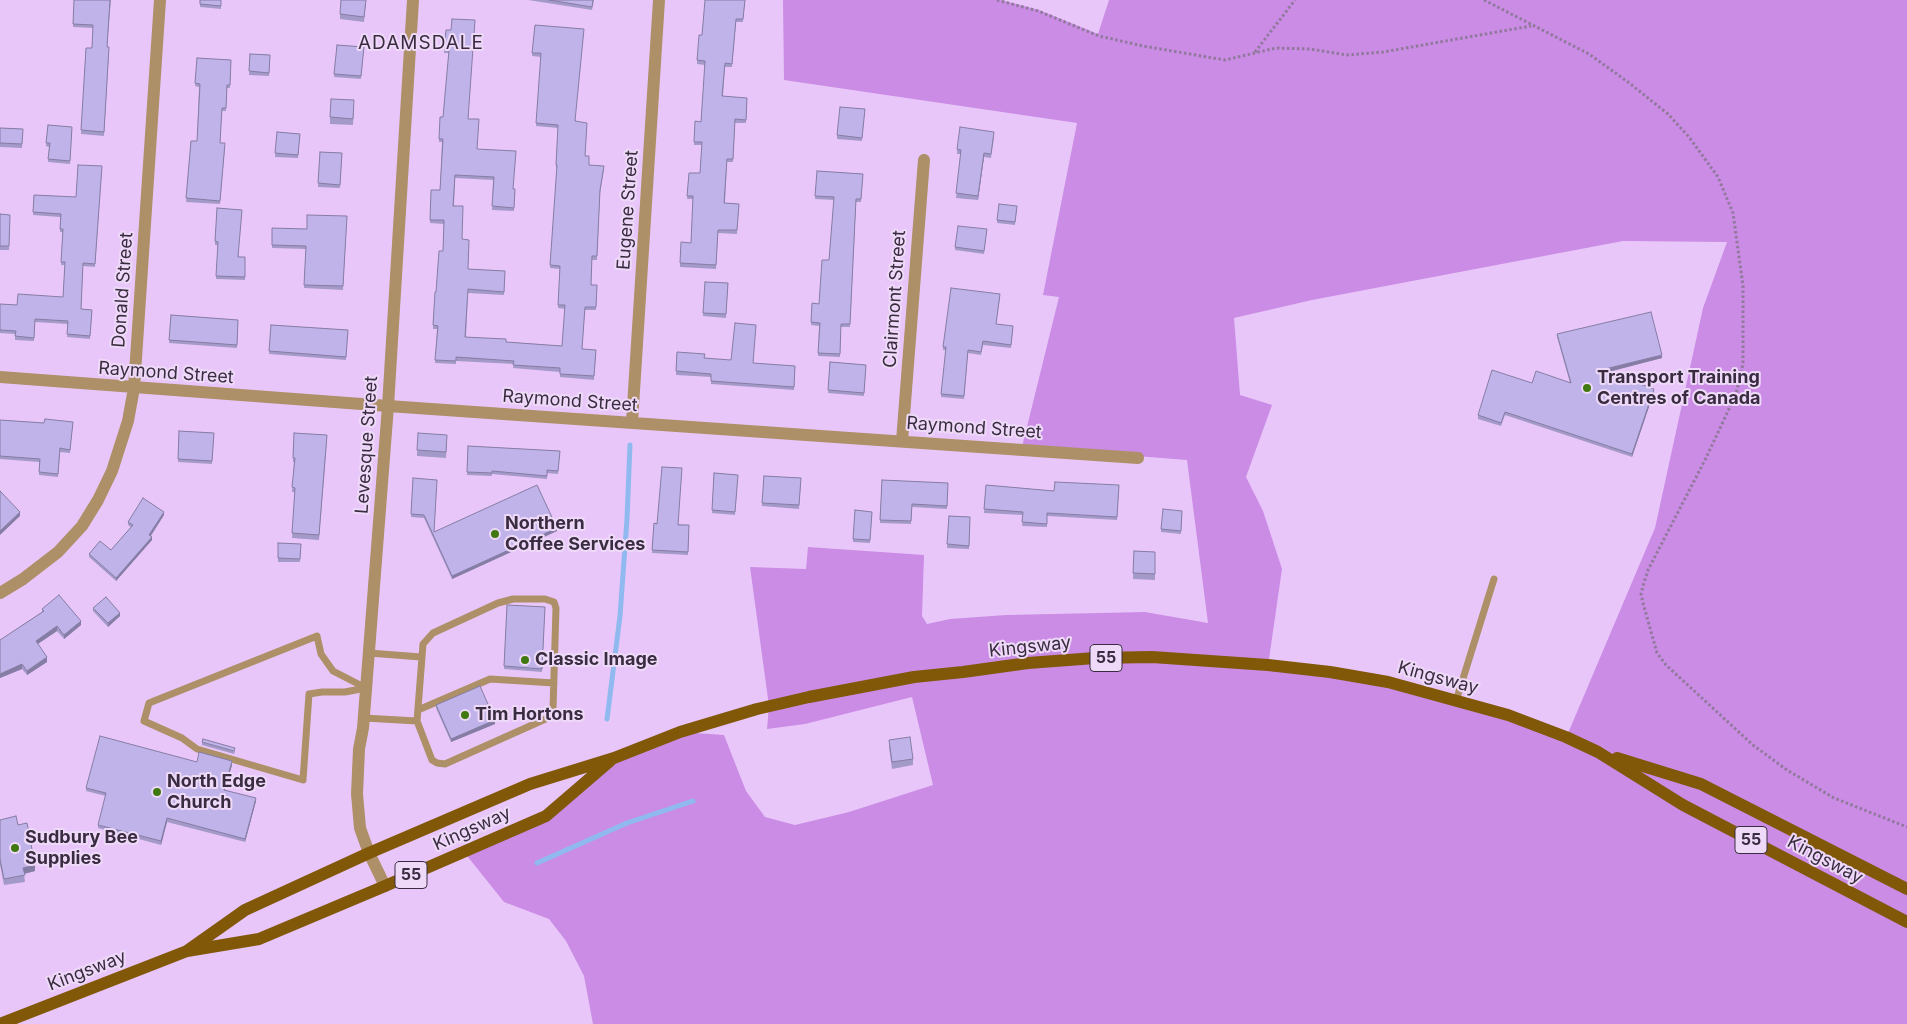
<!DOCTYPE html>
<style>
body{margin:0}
canvas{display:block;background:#e9c6f9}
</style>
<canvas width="1907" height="1024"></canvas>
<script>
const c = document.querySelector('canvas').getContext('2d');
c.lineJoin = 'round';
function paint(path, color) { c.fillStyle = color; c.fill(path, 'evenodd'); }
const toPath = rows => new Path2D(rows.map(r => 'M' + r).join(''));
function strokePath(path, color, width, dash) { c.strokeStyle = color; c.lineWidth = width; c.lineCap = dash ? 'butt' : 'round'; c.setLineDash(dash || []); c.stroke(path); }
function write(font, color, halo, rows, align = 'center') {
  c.font = font + ' Inter,sans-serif'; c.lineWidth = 4; c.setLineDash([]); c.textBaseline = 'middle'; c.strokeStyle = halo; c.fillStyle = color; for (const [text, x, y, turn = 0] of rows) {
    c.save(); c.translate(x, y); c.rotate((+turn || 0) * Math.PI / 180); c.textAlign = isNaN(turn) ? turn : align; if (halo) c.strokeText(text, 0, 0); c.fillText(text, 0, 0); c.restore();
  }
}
paint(toPath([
 [783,0,1001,0,1039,10,1098,34,1109,0,1907,0,1907,1024,593,1024,584,976,566,941,549,919,504,902,464,852,546,816,614,758,680,732,724,735,746,791,765,817,795,825,849,812,933,785,912,697,805,724,767,729,769,706,750,567,806,569,808,547,924,555,922,616,927,624,950,619,1006,615,1145,612,1208,623,1187,460,1022,447,1059,297,1043,295,1077,123,784,80],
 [1623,241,1727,242,1703,308,1655,528,1566,738,1388,684,1268,666,1282,569,1263,511,1246,477,1272,405,1240,395,1234,318,1312,300]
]), '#ca8ce5');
strokePath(toPath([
 [607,719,620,616,627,519,630,445],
 [537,863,627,823,693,801]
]), '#90baef', 5);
strokePath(toPath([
 [997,0,1038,11,1099,36,1143,46,1225,60,1276,48,1310,49,1347,55,1383,52,1531,26],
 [1484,0,1589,54,1628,82,1668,114,1689,137,1718,177,1733,213,1743,286,1743,364,1736,394,1706,458,1648,570,1643,586,1641,594,1643,603,1657,653,1666,665,1753,745,1787,770,1834,798,1907,827],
 [1255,52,1295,0]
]), '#91799c', 3, [2.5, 2.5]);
strokePath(toPath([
 [513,599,545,599,554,602,556,608,553,709,550,717,445,764,437,763,432,760,417,721,423,644,433,633,498,603,513,599],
 [317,636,321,654,333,671,366,688,345,692,322,692,309,694,303,780,197,749,182,738,144,721,149,703,317,636],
 [369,653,421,657],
 [1456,701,1494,579],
 [418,710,490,679,554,683],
 [364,718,417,721]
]), '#ad9067', 7);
strokePath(toPath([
 [0,377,388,406,1138,458],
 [632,422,659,0],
 [902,441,924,160],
 [0,593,23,579,58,552,82,526,98,500,112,471,128,421,134,388,160,0]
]), '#ad9067', 12);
strokePath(toPath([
 [385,886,369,853,360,828,357,794,359,749,363,728,388,406,413,0]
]), '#ad9067', 12);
strokePath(toPath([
 [1617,758,1701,784,1907,889],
 [187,951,245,910,369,853,530,784,614,758,680,732,757,709,809,697,914,677,963,672,1028,663,1095,658,1152,657,1268,665,1330,672,1388,682,1508,715,1566,737,1598,752,1683,805,1907,922],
 [0,1024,187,951,259,939,385,886,546,816,610,761]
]), '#815708', 12);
paint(toPath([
 [74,0,111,0,107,47,109,50,104,136,81,134,86,48,92,48,93,28,73,27],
 [200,0,221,0,221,9,200,7],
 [528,0,594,0,592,10],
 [745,0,743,22,736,22,732,67,725,67,723,96,747,98,746,123,735,123,733,162,727,162,725,203,739,204,737,234,718,233,716,269,680,267,680,263,691,243,693,199,687,199,689,173,700,173,702,145,694,145,694,142,701,122,705,65,697,64,697,60,702,35],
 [366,3,364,22,340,19,340,14],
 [535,25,576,121,585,156,589,165,604,169,600,194,597,260,592,260,591,285,597,285,596,310,585,310,582,349,596,350,594,380,560,377,560,372,513,368,514,364,456,361,456,364,435,363,437,329,433,329,433,325,436,292,443,251,444,224,430,223,430,220,440,190,442,142,439,142,439,139,443,117,449,53,444,53,446,30,468,119,477,149,513,189,515,189,514,211,492,210,493,180,455,178,454,206,468,269,505,271,504,295,468,293,466,337,506,342,562,346,565,309,558,308,560,269,550,268,557,168,556,168,556,165,558,128,536,126,541,57,532,56],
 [337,45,364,47,361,79,334,77],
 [250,54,270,55,269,76,249,75],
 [197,58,231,60,230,88,227,88,226,111,222,111,220,143,225,146,220,204,186,202,191,141,197,141,199,87,195,86],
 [354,106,353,125,330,124,330,117],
 [865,109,862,141,837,139,837,135],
 [48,125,72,127,70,164,48,162,49,147,46,146],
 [0,128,23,129,22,148,0,147],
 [277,132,300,134,298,158,275,157],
 [994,137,991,158,984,157,978,200,956,198,961,154,957,154,957,149],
 [320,152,342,153,340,188,318,187],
 [102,166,95,267,83,266,81,309,92,310,90,339,67,337,68,324,35,322,34,341,15,340,15,334,0,333,0,304,17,305,63,297,65,265,61,265,63,232,60,232,60,217,33,215,34,195,76,197],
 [817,171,863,174,861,202,856,202,850,327,841,327,840,357,818,356,819,326,811,325,812,303,819,304,829,260,834,200,815,199],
 [217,208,239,257,245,257,245,280,216,279,218,245,215,245,215,241],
 [1017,209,1015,225,997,223,997,220],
 [0,214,10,215,9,250,0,250],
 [347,216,343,290,304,288,306,249,272,248,272,228,307,229],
 [987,229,984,254,955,250,955,247],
 [705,282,728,283,726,318,703,316],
 [1000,297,996,324,1013,326,1011,348,983,345,981,355,968,353,964,399,941,397,946,350,943,350,943,347],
 [171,315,238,320,237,348,169,343],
 [271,325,348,330,346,360,269,354],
 [1557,334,1662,358,1606,372,1654,392,1632,457,1505,415,1501,426,1478,419,1478,415,1532,383,1570,383,1557,337],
 [677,352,705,358,753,363,795,366,794,390,711,384,711,377,676,375],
 [830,362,866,365,864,396,828,393],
 [0,420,44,423,73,422,70,453,60,452,58,477,39,475,39,462,0,459],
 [179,431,214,433,212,464,178,462],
 [294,433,327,439,319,540,292,538,295,492,292,492,294,462,293,462],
 [447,441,446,458,417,456,417,450],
 [468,446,560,451,558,474,547,473,547,479,492,474,492,476,467,475],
 [714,473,738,475,735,515,712,513],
 [764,476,801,478,799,509,762,506],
 [413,478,434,532,557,531,452,579,424,518,411,517],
 [882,480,948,483,947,509,912,507,911,524,880,523],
 [986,485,1054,491,1119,485,1117,520,1047,516,1047,527,1022,526,1023,515,984,513],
 [855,510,872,512,870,543,853,542],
 [1182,511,1181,534,1161,532,1161,529],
 [164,515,151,536,152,540,116,581,89,557,89,554,111,550,131,527,128,525,128,522],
 [949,516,970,517,969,549,947,548],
 [654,523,689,525,688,555,652,553],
 [278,543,301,544,300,562,278,562],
 [1134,551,1155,552,1155,580,1133,579],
 [507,605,545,607,542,672,504,669],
 [93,608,120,616,108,627,93,611],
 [42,609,81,625,64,639,57,631,38,644,47,662,27,675,22,669,0,678,0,640,42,612],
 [436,705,495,724,451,742,436,708],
 [889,740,913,759,913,765,892,769,889,747],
 [202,742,235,751,234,754,202,745],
 [197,762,232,765,225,790,256,801,245,842,167,822,161,845,98,828,98,825,106,796,86,791,86,788],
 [0,820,18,825,35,871,24,874,25,882,4,885,0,865]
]), '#a49ac9');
paint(toPath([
 [984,153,984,157,978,200,978,196],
 [1662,355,1662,358,1601,374,1601,370],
 [1654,389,1654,392,1632,457,1632,454],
 [20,512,20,516,0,535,0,531],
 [164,512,164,515,149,538,149,535],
 [557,528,557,531,452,579,452,576],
 [152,537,152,540,116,581,116,578],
 [120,613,120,616,108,627,108,623],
 [81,621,81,625,64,639,64,635],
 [57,626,57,631,36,645,36,641],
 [47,657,47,662,27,675,27,671],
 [22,664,22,669,0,678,0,674],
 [495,720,495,724,451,742,451,739],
 [232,761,232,765,224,793,224,790],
 [256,798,256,801,245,842,245,839],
 [167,818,167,822,161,845,161,841],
 [35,865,35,871,23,874,23,868]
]), '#867da4');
const building = toPath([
 [74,0,110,0,107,47,109,47,104,132,81,130,86,48,92,48,93,25,73,24,74,0],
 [200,0,221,0,221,6,200,4,200,0],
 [341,0,366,0,364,17,340,14,341,0],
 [549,0,593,0,592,7,549,0],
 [705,0,745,0,743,19,736,19,732,64,725,63,722,96,747,98,746,120,735,119,733,159,727,159,724,203,739,204,737,230,718,230,716,265,680,263,681,242,691,243,693,196,687,196,689,173,700,173,702,142,694,142,695,121,701,122,705,61,697,60,699,35,702,35,705,0],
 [452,19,475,20,468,119,479,119,477,149,516,151,513,189,515,189,514,208,492,206,494,177,455,175,453,206,463,206,462,239,469,240,468,269,505,271,504,292,468,289,465,337,506,339,506,342,562,346,565,305,558,305,560,266,550,265,557,165,556,165,558,125,536,123,541,53,532,53,535,25,584,29,575,121,587,123,585,156,589,156,589,165,604,166,600,190,597,256,592,256,591,285,597,285,596,307,585,307,582,349,596,350,594,376,560,374,560,368,513,365,514,361,456,357,456,361,435,360,438,326,433,325,435,292,436,292,439,251,443,251,444,220,430,220,431,190,440,190,443,139,439,139,440,117,443,117,449,50,444,49,446,30,451,30,452,19],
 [337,45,364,47,361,76,334,74,337,45],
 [250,54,270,55,269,73,249,71,250,54],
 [197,58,231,60,230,85,227,85,226,108,222,108,220,143,225,143,220,201,186,198,191,141,197,141,200,84,195,83,197,58],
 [331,99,354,100,353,119,330,117,331,99],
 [840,107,865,109,862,138,837,135,840,107],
 [48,125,72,127,70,161,48,159,50,143,46,143,48,125],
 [960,127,994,132,991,154,984,153,978,196,956,193,961,150,957,149,960,127],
 [0,128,23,129,22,144,0,143,0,128],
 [277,132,300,134,298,155,275,153,277,132],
 [320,152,342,153,340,185,318,183,320,152],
 [78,165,102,166,95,264,83,263,81,309,92,310,90,336,67,334,68,321,35,319,34,338,15,336,16,331,0,330,0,304,17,305,18,294,63,297,65,262,61,262,63,229,60,229,61,214,33,212,34,195,76,197,78,165],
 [817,171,863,174,861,199,856,199,850,324,841,324,840,354,818,353,820,323,811,322,812,303,819,304,822,260,829,260,834,197,815,196,817,171],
 [999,204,1017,206,1015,222,997,220,999,204],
 [217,208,242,210,238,257,245,257,245,277,216,276,218,242,215,241,217,208],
 [0,214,10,215,9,246,0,246,0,214],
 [307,215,347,216,343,286,304,285,306,246,272,245,272,228,307,229,307,215],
 [958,226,987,229,984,251,955,247,958,226],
 [705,282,728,283,726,314,703,313,705,282],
 [951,288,1000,294,996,324,1013,326,1011,345,983,341,981,352,968,350,964,396,941,394,946,347,943,347,951,288],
 [1651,312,1662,355,1601,370,1654,389,1632,454,1505,412,1501,423,1478,415,1492,370,1532,383,1536,371,1571,383,1557,334,1651,312],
 [171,315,238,320,237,345,169,340,171,315],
 [735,323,756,325,753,363,795,366,794,387,711,381,711,374,676,371,677,352,705,354,704,358,731,360,735,323],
 [271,325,348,330,346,357,269,351,271,325],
 [830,362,866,365,864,393,828,390,830,362],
 [45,419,73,422,70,450,60,448,58,474,39,472,40,459,0,456,0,420,44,423,45,419],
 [179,431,214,433,212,461,178,459,179,431],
 [294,433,327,435,319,535,292,533,295,488,292,487,295,458,293,458,294,433],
 [418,433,447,435,446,452,417,450,418,433],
 [468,446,560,451,558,471,547,470,547,476,492,471,492,473,467,472,468,446],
 [662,467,682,468,678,525,689,525,688,552,652,550,654,523,657,524,662,467],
 [714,473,738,475,735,512,712,510,714,473],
 [764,476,801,478,799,505,762,503,764,476],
 [413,478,437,480,434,532,537,485,557,528,452,576,424,515,411,514,413,478],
 [882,480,948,483,947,506,912,504,911,521,880,520,882,480],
 [1055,482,1119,485,1117,517,1047,513,1047,524,1022,522,1023,512,984,509,986,485,1054,491,1055,482],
 [0,491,20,512,0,531,0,491],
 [143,498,164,512,149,535,152,537,116,578,89,554,100,541,111,550,133,525,128,522,143,498],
 [1163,509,1182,511,1181,531,1161,529,1163,509],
 [855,510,872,512,870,540,853,539,855,510],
 [949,516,970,517,969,546,947,544,949,516],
 [278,543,301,544,300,559,278,558,278,543],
 [1134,551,1155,552,1155,574,1133,573,1134,551],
 [59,595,81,621,64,635,57,626,36,641,47,657,27,671,22,664,0,674,0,640,44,611,42,609,59,595],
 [106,597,120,613,108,623,93,608,106,597],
 [507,605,545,607,542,669,504,666,507,605],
 [480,686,495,720,451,739,436,705,480,686],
 [100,736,197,762,199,752,232,761,224,790,256,798,245,839,167,818,161,841,98,825,106,793,86,788,100,736],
 [910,737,913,759,892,762,889,740,910,737],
 [203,739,235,748,234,751,202,742,203,739],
 [16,816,18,825,27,823,35,865,23,868,25,875,4,879,0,859,0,820,16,816]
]);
paint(building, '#bfb3ea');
strokePath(building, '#867da4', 1);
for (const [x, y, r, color] of [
 [1587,388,5,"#407910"],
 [495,534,5,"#407910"],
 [525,660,5,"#407910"],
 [465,715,5,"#407910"],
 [157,792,5,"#407910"],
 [15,848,5,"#407910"]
]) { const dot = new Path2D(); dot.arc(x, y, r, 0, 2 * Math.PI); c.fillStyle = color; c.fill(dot); strokePath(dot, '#eedaf8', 2); }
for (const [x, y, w] of [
 [1106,658,32],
 [1751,840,32],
 [411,875,32]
]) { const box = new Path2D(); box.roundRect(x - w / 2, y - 13.5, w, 27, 4); c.fillStyle = '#eedaf8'; c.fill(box); strokePath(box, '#3a2c40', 1); }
write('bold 16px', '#3a2c40', null, [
 ["55",1106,658],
 ["55",1751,840],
 ["55",411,875]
]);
write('18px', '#3a2c40', '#eedaf8', [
 ["Eugene Street",628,210,-86],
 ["Donald Street",123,290,-86],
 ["Clairmont Street",895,299,-86],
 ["Raymond Street",166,373,4],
 ["Raymond Street",570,401,4],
 ["Raymond Street",974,428,4],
 ["Levesque Street",367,445,-86],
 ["Kingsway",1030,647,-6],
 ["Kingsway",1438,678,15],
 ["Kingsway",472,829,-24],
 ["Kingsway",1825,860,28],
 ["Kingsway",87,971,-21]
]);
write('bold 18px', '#3a2c40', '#eedaf8', [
 ["Transport Training",1597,378],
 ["Centres of Canada",1597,399],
 ["Northern",505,524],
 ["Coffee Services",505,545],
 ["Classic Image",535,660],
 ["Tim Hortons",475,715],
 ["North Edge",167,782],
 ["Church",167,803],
 ["Sudbury Bee",25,838],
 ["Supplies",25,859]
], 'left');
c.letterSpacing = '1px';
write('19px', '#3a2c40', '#eedaf8', [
 ["ADAMSDALE",421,43]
]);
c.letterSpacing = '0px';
</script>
